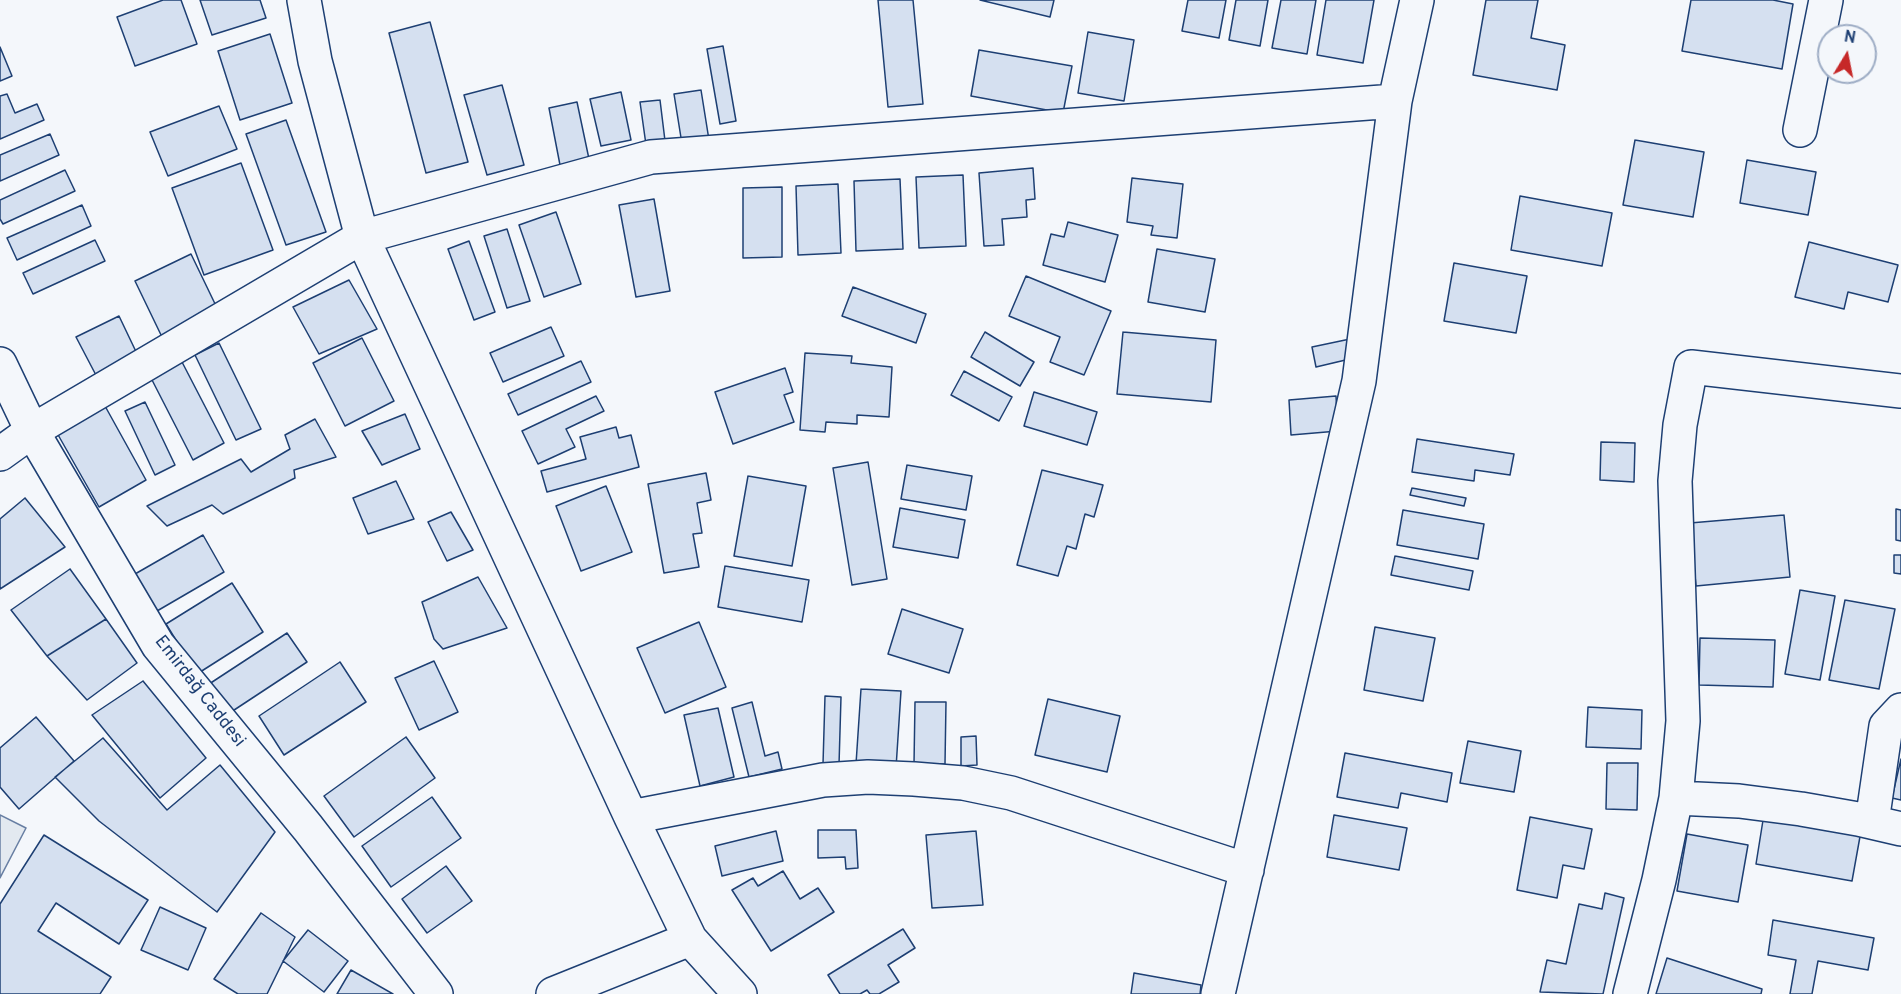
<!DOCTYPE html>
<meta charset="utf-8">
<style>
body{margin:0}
#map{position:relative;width:1901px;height:994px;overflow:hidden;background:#f4f7fb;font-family:Overpass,sans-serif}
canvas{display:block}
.north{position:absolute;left:1817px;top:24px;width:60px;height:60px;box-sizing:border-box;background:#f4f7fb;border:2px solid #9eadc5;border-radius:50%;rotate:10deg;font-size:16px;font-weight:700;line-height:24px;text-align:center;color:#1d3f73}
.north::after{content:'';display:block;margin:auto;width:21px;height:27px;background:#c62828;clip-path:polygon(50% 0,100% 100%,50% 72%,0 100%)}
</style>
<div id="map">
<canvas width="1901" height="994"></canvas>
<div class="north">N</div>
</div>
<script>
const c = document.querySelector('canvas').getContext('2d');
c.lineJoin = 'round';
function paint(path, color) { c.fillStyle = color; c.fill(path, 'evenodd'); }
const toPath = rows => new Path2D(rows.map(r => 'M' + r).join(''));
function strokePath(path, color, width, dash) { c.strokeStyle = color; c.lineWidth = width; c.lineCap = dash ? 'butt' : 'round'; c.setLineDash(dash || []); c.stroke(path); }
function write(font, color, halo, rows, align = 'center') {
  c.font = font + ' Overpass,sans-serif'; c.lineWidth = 4.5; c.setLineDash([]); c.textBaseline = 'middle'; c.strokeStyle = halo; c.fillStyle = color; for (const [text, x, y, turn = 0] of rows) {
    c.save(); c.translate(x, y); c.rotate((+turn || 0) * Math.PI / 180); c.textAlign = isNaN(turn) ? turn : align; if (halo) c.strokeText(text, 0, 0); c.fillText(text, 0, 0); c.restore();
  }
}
const green = toPath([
 [0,815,26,828,0,878,0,815]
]);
paint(green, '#e3e9f0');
strokePath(green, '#687fa3', 1.5);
const building = toPath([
 [163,0,181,0,197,44,135,66,117,17,163,0],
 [200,0,260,0,266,18,212,35,200,0],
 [878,0,913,0,923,104,888,107,878,0],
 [980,0,1054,0,1050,17,980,0],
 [1188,0,1226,0,1219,38,1182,31,1188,0],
 [1236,0,1268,0,1260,46,1229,40,1236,0],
 [1281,0,1316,0,1307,54,1272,48,1281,0],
 [1326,0,1374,0,1363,63,1317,55,1326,0],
 [1486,0,1538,0,1531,38,1565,45,1557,90,1473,75,1486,0],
 [1691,0,1773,0,1793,4,1782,69,1682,51,1691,0],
 [430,22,468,162,426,173,389,33,430,22],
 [1088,32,1134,40,1124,101,1078,93,1088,32],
 [270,34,292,103,240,120,218,51,270,34],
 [723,46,736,121,720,124,707,49,723,46],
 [0,47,12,76,0,81,0,47],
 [979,50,1072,66,1063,113,971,96,979,50],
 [502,85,524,165,487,175,464,95,502,85],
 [701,90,709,140,682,144,674,94,701,90],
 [621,92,631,140,601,146,590,99,621,92],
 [7,94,15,113,37,104,44,120,0,139,0,96,7,94],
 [660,100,666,149,647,152,640,102,660,100],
 [577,102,589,159,560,165,549,108,577,102],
 [219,106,237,149,168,176,150,132,219,106],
 [286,120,326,232,286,245,246,134,286,120],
 [50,134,59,155,0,181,0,155,50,134],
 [1635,140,1704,152,1693,217,1623,205,1635,140],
 [1747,160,1816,172,1808,215,1740,203,1747,160],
 [241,163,273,250,204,275,172,188,241,163],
 [1033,168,1035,199,1026,200,1027,217,1002,219,1004,245,984,246,979,173,1033,168],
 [65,170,75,191,3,224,0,219,0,200,65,170],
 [963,175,966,246,919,248,916,177,963,175],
 [1132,178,1183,184,1177,238,1151,235,1153,226,1127,222,1132,178],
 [900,179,903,249,856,251,854,181,900,179],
 [838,184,841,253,798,255,796,186,838,184],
 [782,187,782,257,743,258,743,188,782,187],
 [1520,196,1612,213,1602,266,1511,250,1520,196],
 [654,199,670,291,636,297,619,205,654,199],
 [82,205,91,226,17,260,7,238,82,205],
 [556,212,581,284,544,297,519,225,556,212],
 [1068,222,1118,235,1105,282,1043,265,1051,234,1064,237,1068,222],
 [507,229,530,301,507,308,484,236,507,229],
 [95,240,105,261,33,294,23,273,95,240],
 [469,241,495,312,474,320,448,249,469,241],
 [1809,242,1898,265,1888,302,1848,292,1844,309,1795,297,1809,242],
 [1157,249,1215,259,1205,312,1148,302,1157,249],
 [191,254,218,310,162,337,135,281,191,254],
 [1454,263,1527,276,1516,333,1444,321,1454,263],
 [1026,276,1111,311,1084,375,1050,362,1060,337,1009,316,1026,276],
 [349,280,377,329,319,354,293,307,349,280],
 [853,287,926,314,916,343,842,316,853,287],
 [119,316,140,360,98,379,76,337,119,316],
 [551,327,564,356,503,382,490,353,551,327],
 [985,332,1034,362,1020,386,971,357,985,332],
 [1123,332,1216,340,1211,402,1117,394,1123,332],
 [362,338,394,401,345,426,313,363,362,338],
 [1350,339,1354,358,1316,367,1312,347,1350,339],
 [219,343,261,429,236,440,195,355,219,343],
 [805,353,852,356,851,363,892,367,889,417,857,415,857,424,826,422,825,432,800,430,805,353],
 [581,361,591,382,518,415,508,394,581,361],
 [182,362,224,443,193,460,151,378,182,362],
 [785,368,793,392,784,395,794,422,733,444,715,392,785,368],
 [964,371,1012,397,999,421,951,395,964,371],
 [1034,392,1097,412,1087,445,1024,426,1034,392],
 [596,396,604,411,566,429,575,447,538,464,522,431,596,396],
 [1336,396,1338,431,1291,435,1289,400,1336,396],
 [145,402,175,465,155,475,125,411,145,402],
 [105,406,146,480,99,507,57,433,105,406],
 [405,414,420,449,382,465,362,431,405,414],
 [315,419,336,457,294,470,295,478,223,514,212,505,167,526,147,506,241,459,251,472,290,449,285,435,315,419],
 [616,427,619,438,631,435,639,467,547,492,541,471,586,459,580,437,616,427],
 [1417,439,1514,454,1510,475,1475,470,1474,481,1412,472,1417,439],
 [1601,442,1635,443,1634,482,1600,480,1601,442],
 [868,462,887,579,852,585,833,468,868,462],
 [907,465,972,476,966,510,901,499,907,465],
 [1042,470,1103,485,1094,517,1085,514,1076,549,1067,546,1058,576,1017,565,1042,470],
 [706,473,711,500,697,503,702,533,693,534,699,567,664,573,648,484,706,473],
 [748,476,806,486,792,566,734,556,748,476],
 [396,481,414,519,368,534,353,498,396,481],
 [606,486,632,552,581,571,556,506,606,486],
 [1412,488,1466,498,1464,506,1410,495,1412,488],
 [25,498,65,547,0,589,0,519,25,498],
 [900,508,965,520,958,558,893,547,900,508],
 [1896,509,1901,510,1901,541,1896,540,1896,509],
 [1403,510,1484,524,1478,559,1397,545,1403,510],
 [451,512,473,550,447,561,428,522,451,512],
 [1784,515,1790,577,1696,586,1690,523,1784,515],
 [203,535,224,572,157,611,135,574,203,535],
 [1894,555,1901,555,1901,574,1894,573,1894,555],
 [1395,556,1473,571,1469,590,1391,575,1395,556],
 [725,566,809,580,802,622,718,607,725,566],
 [70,569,106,619,47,656,11,610,70,569],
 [478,577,507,628,443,649,434,639,422,602,478,577],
 [232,583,263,632,197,674,166,624,232,583],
 [1800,590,1835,596,1820,680,1785,674,1800,590],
 [1845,600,1895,609,1879,689,1829,680,1845,600],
 [902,609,963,629,949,673,888,654,902,609],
 [106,619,137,663,87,700,47,656,106,619],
 [699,622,726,687,665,713,637,648,699,622],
 [1375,627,1435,638,1423,701,1364,690,1375,627],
 [287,633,307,662,222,718,203,688,287,633],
 [1700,638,1775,640,1773,687,1699,685,1700,638],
 [434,661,458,712,419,730,395,678,434,661],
 [340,662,366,702,284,755,259,716,340,662],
 [143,681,206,758,160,798,92,715,143,681],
 [861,689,901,691,896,768,856,764,861,689],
 [825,696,841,697,839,765,823,764,825,696],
 [1048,699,1120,716,1107,772,1035,755,1048,699],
 [752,702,765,756,778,752,782,769,749,777,732,708,752,702],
 [915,702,946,702,945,764,914,764,915,702],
 [1588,707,1642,710,1641,749,1586,747,1588,707],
 [718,708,734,777,700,786,684,715,718,708],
 [36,717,74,761,19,809,0,787,0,748,36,717],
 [976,736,977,765,961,766,961,737,976,736],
 [406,737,435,778,354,837,324,796,406,737],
 [103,738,167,810,220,765,275,832,217,912,99,821,55,777,103,738],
 [1468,741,1521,751,1514,792,1460,783,1468,741],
 [1345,753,1452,773,1447,802,1401,793,1398,808,1337,797,1345,753],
 [1901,759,1901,800,1892,798,1901,759],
 [1607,763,1638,763,1637,810,1606,809,1607,763],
 [432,797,461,838,391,887,362,846,432,797],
 [1764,814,1861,831,1852,881,1756,864,1764,814],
 [1334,815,1407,828,1399,870,1327,857,1334,815],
 [1530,817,1592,829,1584,869,1563,865,1557,898,1517,890,1530,817],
 [818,830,856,830,858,868,846,869,845,857,818,858,818,830],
 [776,831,783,861,722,876,715,846,776,831],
 [976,831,983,905,932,908,926,835,976,831],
 [1687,834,1748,845,1738,902,1677,891,1687,834],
 [44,835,148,900,119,944,56,903,38,931,111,977,100,994,0,994,0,904,44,835],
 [446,866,472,901,427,933,402,899,446,866],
 [783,871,800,899,818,888,834,912,771,951,732,890,753,878,758,886,783,871],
 [1605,893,1624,898,1603,994,1540,992,1547,960,1566,964,1579,904,1602,909,1605,893],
 [160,907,206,928,188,970,141,950,160,907],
 [261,913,295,937,267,994,238,994,214,979,261,913],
 [1773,920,1874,938,1868,970,1818,961,1812,994,1790,994,1796,960,1768,955,1773,920],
 [903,929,915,948,888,965,899,982,879,994,870,994,867,990,860,994,840,994,828,975,903,929],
 [308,930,348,961,324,992,283,961,308,930],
 [1667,958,1762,989,1761,994,1656,994,1667,958],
 [351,970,393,994,337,994,351,970],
 [1134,973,1201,985,1200,994,1131,994,1134,973]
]);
paint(building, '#d5e0f0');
strokePath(building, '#1d3f73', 1.5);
const minor = toPath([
 [304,0,315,61,362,237,631,817,690,939,740,994],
 [1800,130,1826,0],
 [0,454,32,431,362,237,651,157,1395,101],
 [1676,798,1739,801,1801,809,1858,819,1901,829],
 [631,817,823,780,868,777,914,779,963,783,1011,793,1247,870],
 [1872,822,1886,726,1901,710],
 [553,994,690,939],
 [1218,994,1359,381,1395,101,1417,0],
 [1630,994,1659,880,1676,798,1683,721,1675,481,1680,425,1691,367,1901,391]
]);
const major = toPath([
 [0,364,32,431,158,645,308,828,436,994]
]);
strokePath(minor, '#1d3f73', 36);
strokePath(major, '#1d3f73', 36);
strokePath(minor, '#f4f7fb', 33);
strokePath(major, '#f4f7fb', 33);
write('18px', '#1d3f73', '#f4f7fb', [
 ["Emirdağ Caddesi",199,692,52]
]);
</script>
